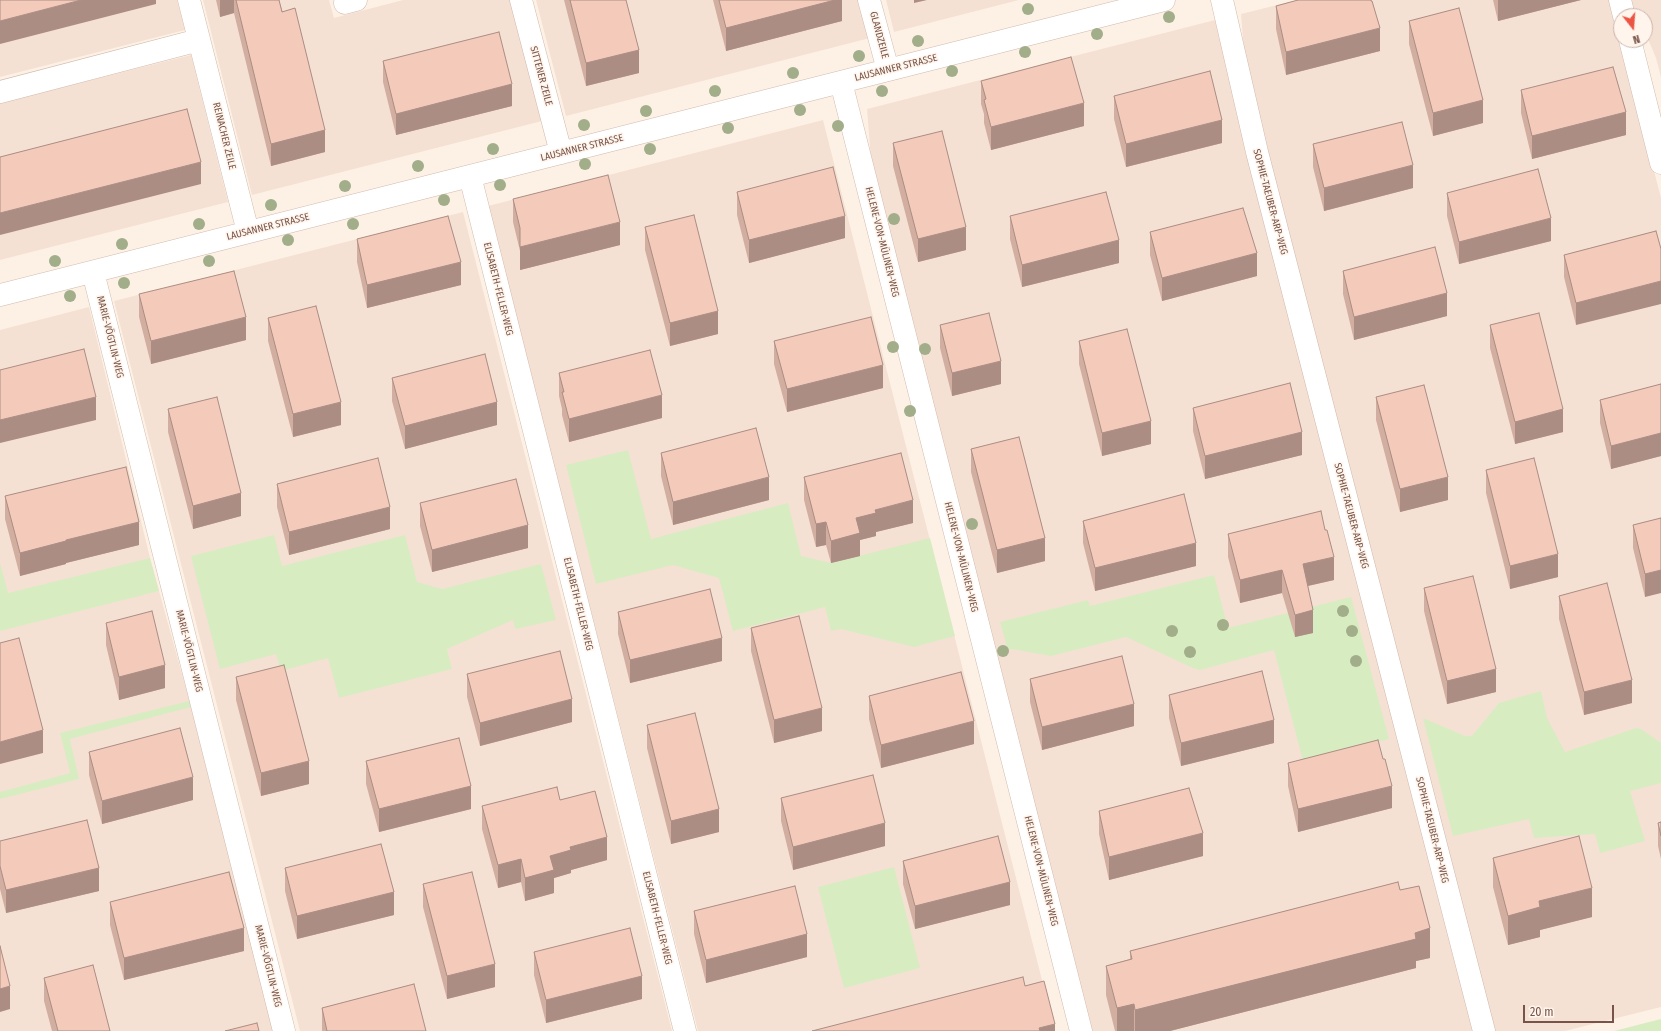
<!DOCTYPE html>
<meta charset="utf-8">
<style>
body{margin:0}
#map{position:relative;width:1661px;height:1031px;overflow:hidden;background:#fdf1e5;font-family:"Fira Sans Condensed",sans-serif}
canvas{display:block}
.north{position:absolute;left:1613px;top:8px;width:40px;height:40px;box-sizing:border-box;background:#fff5ec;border:1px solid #c9b4ab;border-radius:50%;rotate:163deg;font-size:11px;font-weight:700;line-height:16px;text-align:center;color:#775349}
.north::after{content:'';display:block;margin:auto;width:14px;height:18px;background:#ec5545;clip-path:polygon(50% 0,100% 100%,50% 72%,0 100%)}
.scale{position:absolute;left:1523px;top:1005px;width:91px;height:18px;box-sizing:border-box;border:2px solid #775349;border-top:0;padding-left:5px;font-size:12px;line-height:14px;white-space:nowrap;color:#775349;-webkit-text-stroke:3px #fff5ec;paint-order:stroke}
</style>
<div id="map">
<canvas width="1661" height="1031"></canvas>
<div class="north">N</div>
<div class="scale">20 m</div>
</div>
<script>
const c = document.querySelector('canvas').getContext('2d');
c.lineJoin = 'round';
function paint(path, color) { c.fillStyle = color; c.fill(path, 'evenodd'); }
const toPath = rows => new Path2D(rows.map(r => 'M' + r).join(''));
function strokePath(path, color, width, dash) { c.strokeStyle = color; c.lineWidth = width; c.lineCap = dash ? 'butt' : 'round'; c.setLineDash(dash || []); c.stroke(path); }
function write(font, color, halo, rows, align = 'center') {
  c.font = font + ' "Fira Sans Condensed",sans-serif'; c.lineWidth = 3; c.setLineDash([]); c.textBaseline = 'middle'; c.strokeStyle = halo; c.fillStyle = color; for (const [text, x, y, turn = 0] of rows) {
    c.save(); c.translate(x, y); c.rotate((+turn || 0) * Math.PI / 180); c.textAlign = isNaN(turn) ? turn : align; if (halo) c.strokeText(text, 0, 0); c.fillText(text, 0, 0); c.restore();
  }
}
paint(toPath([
 [0,0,177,0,185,30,0,77],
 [203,0,329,0,334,18,403,0,511,0,542,121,252,195],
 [536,0,860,0,870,38,566,116],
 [886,0,1019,0,894,32],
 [1297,0,1610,0,1661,198,1661,1007,1565,1031,1492,1031,1255,114,1259,113,1244,51,1241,14],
 [1627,0,1661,0,1661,77,1656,58,1645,32,1645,16,1641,16,1639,9,1631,12],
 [1215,20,1474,1031,1092,1031,1073,955,871,159,867,109],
 [191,55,228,202,0,260,0,103],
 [823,120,1055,1031,698,1031,488,206],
 [463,212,672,1031,300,1031,114,301],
 [89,307,150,558,191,707,273,1031,0,1031,0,330]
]), '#f5e1d3');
paint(toPath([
 [628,450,651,539,788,503,801,556,831,563,930,538,955,636,914,647,841,629,831,631,825,607,733,631,719,578,673,565,596,584,566,465],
 [274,535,282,566,405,535,417,582,442,589,541,564,556,620,515,629,513,620,447,649,452,669,339,698,328,658,281,671,276,654,220,669,191,556],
 [150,558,159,591,0,631,0,563,8,593],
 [1214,575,1228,628,1351,597,1389,739,1303,761,1274,650,1200,670,1193,668,1126,637,1051,656,1012,649,1008,650,1000,622,1088,600,1090,606],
 [1541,691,1547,718,1565,752,1636,728,1641,729,1661,743,1661,783,1630,791,1645,841,1600,853,1595,834,1534,838,1529,819,1453,836,1423,718,1465,736,1472,736,1499,703],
 [189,701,191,707,70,739,79,779,0,799,0,792,70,773,60,733],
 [894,867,920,968,844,988,818,887],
 [1661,1019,1661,1031,1614,1031]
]), '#d8ecc2');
const street = toPath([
 [189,0,248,232],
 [521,0,561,153],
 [869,0,888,70],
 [1222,0,1257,152,1484,1031],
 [1620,0,1624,16],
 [345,3,356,0],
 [1630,40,1661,163],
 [841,82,1081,1031],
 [0,92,199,40],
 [470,176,685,1031],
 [93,272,284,1031],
 [0,295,1164,0]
]);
strokePath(street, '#d1b9ad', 23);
strokePath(street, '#fff', 22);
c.fillStyle = '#a1ae89';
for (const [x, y] of [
 [1028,9],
 [1169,17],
 [1097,34],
 [918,41],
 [1025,52],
 [859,56],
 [952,71],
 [793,73],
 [715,91],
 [882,91],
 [800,110],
 [646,111],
 [584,125],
 [838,126],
 [728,128],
 [493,149],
 [650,149],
 [585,164],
 [418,166],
 [500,185],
 [345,186],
 [444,200],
 [271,205],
 [894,219],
 [199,224],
 [353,224],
 [288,240],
 [122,244],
 [55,261],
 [209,261],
 [124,283],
 [70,296],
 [893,347],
 [925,349],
 [910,411],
 [972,524],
 [1343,611],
 [1223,625],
 [1172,631],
 [1352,631],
 [1003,651],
 [1190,652],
 [1356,661]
]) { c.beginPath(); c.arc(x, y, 6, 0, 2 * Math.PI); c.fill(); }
paint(toPath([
 [216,0,279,0,325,152,271,166,234,13,220,17],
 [564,0,626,0,639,73,586,86],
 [713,0,842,0,842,21,726,51],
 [1493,0,1581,0,1498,21],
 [1276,6,1380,51,1286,75,1276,29],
 [1409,21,1483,123,1433,136,1409,44],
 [383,61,512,106,396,135,383,82],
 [981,81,1084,126,991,150,984,123,984,114,981,104],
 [1521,90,1626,135,1532,159,1521,113],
 [1114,96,1222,143,1126,167,1114,119],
 [893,143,966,250,918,262,893,166],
 [1313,144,1413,188,1324,211,1313,167],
 [737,192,845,238,749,263,737,215],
 [1447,193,1551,241,1459,264,1447,216],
 [513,199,620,245,520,270,520,251,513,222],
 [1010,216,1119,263,1022,287,1010,239],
 [645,227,718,334,670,346,645,250],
 [1656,231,1576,325,1564,277,1564,255],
 [1150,232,1257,276,1162,301,1150,255],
 [357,239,461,285,367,308,357,262],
 [1343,271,1447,316,1354,340,1343,294],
 [139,294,246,340,151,364,139,317],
 [268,318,341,425,293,437,268,341],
 [940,325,1001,384,952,396,940,348],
 [1490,325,1563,432,1515,444,1490,348],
 [774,341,883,388,787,412,774,364],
 [1079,341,1151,444,1102,456,1079,364],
 [559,373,662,418,569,442,562,415,562,409,559,396],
 [392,378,497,425,405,449,392,401],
 [1661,384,1661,456,1611,469,1600,423,1600,400],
 [1376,397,1448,500,1400,512,1376,420],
 [1193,408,1302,455,1205,479,1193,431],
 [168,409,241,516,193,529,168,432],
 [971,449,1045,561,997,573,971,472],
 [661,453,769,500,673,525,661,476],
 [1486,470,1558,577,1510,589,1486,493],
 [804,477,913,523,876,532,876,536,860,540,860,556,831,563,826,545,816,547,804,500],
 [277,484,390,529,289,555,277,507],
 [5,496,139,545,66,563,66,564,20,576,5,519],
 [420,503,528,548,432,572,420,526],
 [1661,518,1645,597,1633,548,1633,525],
 [1083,521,1196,566,1095,591,1083,543],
 [1228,534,1334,580,1308,586,1313,633,1295,637,1282,593,1240,603,1228,557],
 [1424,588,1496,692,1447,704,1424,611],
 [1559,596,1632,703,1584,715,1559,619],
 [618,612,722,661,630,683,618,634],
 [106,623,165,688,119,700,106,645],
 [751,628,822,731,774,743,751,651],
 [467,674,572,722,480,746,467,697],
 [236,677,309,784,261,796,236,700],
 [1030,679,1134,726,1042,750,1030,702],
 [1169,695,1274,743,1181,766,1169,718],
 [869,696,974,744,881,768,869,719],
 [647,725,719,832,671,844,647,748],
 [89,752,193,800,102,824,89,775],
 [366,761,471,809,379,832,366,784],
 [1288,763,1392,808,1298,832,1288,786],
 [781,798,885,846,793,870,781,821],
 [560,800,607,860,571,870,571,873,554,878,554,893,525,901,521,882,498,888,482,829,482,806],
 [1099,811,1203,856,1109,880,1099,834],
 [1661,822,1661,859,1658,846,1658,823],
 [0,841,99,891,6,913,0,889],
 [1493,858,1592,917,1540,930,1540,937,1508,945,1493,887],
 [903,861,1010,905,915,929,903,884],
 [285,868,394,915,297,939,285,891],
 [423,884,495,987,447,999,423,907],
 [1400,890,1430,958,1416,961,1416,968,1170,1031,1115,1031,1106,995,1106,966,1130,959,1130,951],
 [110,902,244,951,124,980,110,925],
 [694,911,807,957,706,983,694,934],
 [534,952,642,999,546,1023,534,975],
 [44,978,110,1031,52,1031,44,1001],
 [322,1008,426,1031,322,1031]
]), '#d2aea1');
paint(toPath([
 [81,0,156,0,156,4,0,44,0,21],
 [220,0,234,0,234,13,220,17],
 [835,0,842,0,842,21,726,51,726,28],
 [914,0,927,0,914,3],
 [1498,0,1581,0,1498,21],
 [1380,28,1380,51,1286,75,1286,52],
 [639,50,639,73,586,86,586,63],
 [512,84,512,106,396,135,396,114],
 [1483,100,1483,123,1433,136,1433,113],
 [1084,103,1084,126,991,150,991,127],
 [1626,112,1626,135,1532,159,1532,136],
 [1222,120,1222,143,1126,167,1126,144],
 [325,130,325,152,271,166,271,144],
 [201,162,201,184,0,235,0,213],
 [1413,165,1413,188,1324,211,1324,188],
 [845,216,845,238,749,263,749,240],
 [1551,218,1551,241,1459,264,1459,242],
 [620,222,620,245,520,270,520,247],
 [966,227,966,250,918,262,918,239],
 [1119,240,1119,263,1022,287,1022,265],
 [1257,253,1257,276,1162,301,1162,278],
 [461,262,461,285,367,308,367,285],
 [1661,281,1661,304,1576,325,1576,303],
 [1447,293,1447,316,1354,340,1354,317],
 [718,311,718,334,670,346,670,323],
 [246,317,246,340,151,364,151,341],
 [1001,361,1001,384,952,396,952,373],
 [883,365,883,388,787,412,787,389],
 [662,395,662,418,569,442,569,419],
 [96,397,96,420,0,443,0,420],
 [341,402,341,425,293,437,293,414],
 [497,402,497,425,405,449,405,426],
 [1563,409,1563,432,1515,444,1515,422],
 [1151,421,1151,444,1102,456,1102,433],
 [1302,432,1302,455,1205,479,1205,456],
 [1661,433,1661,456,1611,469,1611,446],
 [769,477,769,500,673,525,673,502],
 [1448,477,1448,500,1400,512,1400,489],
 [241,493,241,516,193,529,193,506],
 [913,500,913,523,876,532,876,536,860,540,860,556,831,563,831,541,856,518,875,510],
 [390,507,390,529,289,555,289,532],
 [139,522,139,545,66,563,66,564,20,576,20,553,66,540],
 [826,522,826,545,816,547,816,524],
 [528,525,528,548,432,572,432,550],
 [1045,538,1045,561,997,573,997,550],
 [1196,543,1196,566,1095,591,1095,568],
 [1558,554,1558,577,1510,589,1510,566],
 [1334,557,1334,580,1303,587,1303,564],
 [1282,570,1282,593,1240,603,1240,580],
 [1661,570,1661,593,1645,597,1645,574],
 [1313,610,1313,633,1295,637,1295,615],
 [722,638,722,661,630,683,630,660],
 [165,665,165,688,119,700,119,677],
 [1496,669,1496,692,1447,704,1447,681],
 [1632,680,1632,703,1584,715,1584,692],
 [572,699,572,722,480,746,480,723],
 [1134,704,1134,726,1042,750,1042,727],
 [822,708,822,731,774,743,774,720],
 [1274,720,1274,743,1181,766,1181,743],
 [974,721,974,744,881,768,881,745],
 [43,730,43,753,0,764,0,742],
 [309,761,309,784,261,796,261,773],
 [193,777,193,800,102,824,102,801],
 [471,786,471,809,379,832,379,809],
 [1392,786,1392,808,1298,832,1298,809],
 [719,809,719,832,671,844,671,821],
 [885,823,885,846,793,870,793,847],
 [1203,833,1203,856,1109,880,1109,857],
 [607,837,607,860,571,870,571,873,554,878,554,893,525,901,525,878,550,856,570,847],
 [521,859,521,882,498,888,498,865],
 [99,868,99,891,6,913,6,890],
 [1010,882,1010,905,915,929,915,906],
 [1592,888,1592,917,1540,930,1540,937,1508,945,1508,916,1539,901],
 [394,892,394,915,297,939,297,916],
 [244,928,244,951,124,980,124,958],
 [1430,928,1430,958,1416,961,1416,968,1170,1031,1135,1031,1135,1010],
 [807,934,807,957,706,983,706,960],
 [495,964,495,987,447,999,447,976],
 [642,976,642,999,546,1023,546,1000],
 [10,986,10,1009,0,1012,0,989],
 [1134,1004,1134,1031,1117,1031,1117,1008],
 [1055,1024,1055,1031,1039,1031,1039,1028]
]), '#ab8d83');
const building = toPath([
 [0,0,81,0,0,21,0,0],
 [236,0,279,0,282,12,295,8,325,130,271,144,236,0],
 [570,0,626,0,639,50,586,63,570,0],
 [719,0,835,0,726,28,719,0],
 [1298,0,1371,0,1371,1,1372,1,1380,28,1286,52,1276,6,1298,0],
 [1459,8,1483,100,1433,113,1409,21,1459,8],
 [499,32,512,84,396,114,383,61,499,32],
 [1071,57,1084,103,991,127,984,100,986,99,981,81,1071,57],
 [1613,67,1626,112,1532,136,1521,90,1613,67],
 [1210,71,1222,120,1126,144,1114,96,1210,71],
 [187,109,201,162,0,213,0,157,187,109],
 [1402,122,1413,165,1324,188,1313,144,1402,122],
 [942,131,966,227,918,239,893,143,942,131],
 [833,167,845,216,749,240,737,192,833,167],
 [1538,169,1551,218,1459,242,1447,193,1538,169],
 [608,175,620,222,520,247,520,228,513,199,608,175],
 [1106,192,1119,240,1022,265,1010,216,1106,192],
 [1243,208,1257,253,1162,278,1150,232,1243,208],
 [694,215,718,311,670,323,645,227,694,215],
 [448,216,461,262,367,285,357,239,448,216],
 [1656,231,1661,249,1661,281,1576,303,1564,255,1656,231],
 [1435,247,1447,293,1354,317,1343,271,1435,247],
 [234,271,246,317,151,341,139,294,234,271],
 [316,306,341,402,293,414,268,318,316,306],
 [989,313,1001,361,952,373,940,325,989,313],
 [1539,313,1563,409,1515,422,1490,325,1539,313],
 [871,317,883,365,787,389,774,341,871,317],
 [1127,329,1151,421,1102,433,1079,341,1127,329],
 [84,349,96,397,0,420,0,370,84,349],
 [650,350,662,395,569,419,562,392,564,392,559,373,650,350],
 [485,354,497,402,405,426,392,378,485,354],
 [1290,383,1302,432,1205,456,1193,408,1290,383],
 [1661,384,1661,433,1611,446,1600,400,1661,384],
 [1424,385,1448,477,1400,489,1376,397,1424,385],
 [217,397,241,493,193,506,168,409,217,397],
 [756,428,769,477,673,502,661,453,756,428],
 [1019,437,1045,538,997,550,971,449,1019,437],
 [901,453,913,500,875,510,876,513,856,518,860,533,831,541,826,522,816,524,804,477,901,453],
 [378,458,390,507,289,532,277,484,378,458],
 [1534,458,1558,554,1510,566,1486,470,1534,458],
 [126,467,139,522,66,540,66,541,20,553,5,496,126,467],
 [516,479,528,525,432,550,420,503,516,479],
 [1184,494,1196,543,1095,568,1083,521,1184,494],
 [1321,511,1325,530,1327,530,1334,557,1303,564,1313,610,1295,615,1282,570,1240,580,1228,534,1321,511],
 [1661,518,1661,570,1645,574,1633,525,1661,518],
 [1473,576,1496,669,1447,681,1424,588,1473,576],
 [1607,583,1632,680,1584,692,1559,596,1607,583],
 [710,589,722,638,630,660,618,612,710,589],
 [152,611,165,665,119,677,106,623,152,611],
 [799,616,822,708,774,720,751,628,799,616],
 [19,638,43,730,0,742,0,643,19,638],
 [560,651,572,699,480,723,467,674,560,651],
 [1122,656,1134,704,1042,727,1030,679,1122,656],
 [284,665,309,761,261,773,236,677,284,665],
 [1262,671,1274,720,1181,743,1169,695,1262,671],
 [961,672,974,721,881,745,869,696,961,672],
 [695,713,719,809,671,821,647,725,695,713],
 [180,728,193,777,102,801,89,752,180,728],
 [459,738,471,786,379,809,366,761,459,738],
 [1378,740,1383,759,1385,759,1392,786,1298,809,1288,763,1378,740],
 [873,775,885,823,793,847,781,798,873,775],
 [557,787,560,800,595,791,607,837,570,847,571,850,550,856,554,870,525,878,521,859,498,865,482,806,557,787],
 [1189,788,1203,833,1109,857,1099,811,1189,788],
 [87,820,99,868,6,890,0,866,0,841,87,820],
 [1661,822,1661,836,1658,823,1661,822],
 [998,836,1010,882,915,906,903,861,998,836],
 [1579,836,1592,888,1539,901,1540,907,1508,916,1493,858,1579,836],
 [381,844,394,892,297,916,285,868,381,844],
 [229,872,244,928,124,958,110,902,229,872],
 [472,872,495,964,447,976,423,884,472,872],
 [1398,882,1400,890,1419,886,1430,928,1415,933,1416,939,1135,1010,1134,1004,1117,1008,1106,966,1132,959,1130,951,1398,882],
 [795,886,807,934,706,960,694,911,795,886],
 [630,928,642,976,546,1000,534,952,630,928],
 [0,946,10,986,0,989,0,946],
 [93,965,110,1031,58,1031,44,978,93,965],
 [1023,977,1025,986,1044,981,1055,1024,1039,1028,1040,1031,812,1031,1023,977],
 [414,984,426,1031,327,1031,322,1008,414,984],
 [257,1023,259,1031,225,1031,257,1023]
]);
paint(building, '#f4cabb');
strokePath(building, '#ab8d83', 1);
write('10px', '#775349', '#fff5ec', [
 ["GLANDZEILE",879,35,75],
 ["LAUSANNER STRASSE",896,68,-14],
 ["SITTENER ZEILE",541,76,75],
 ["REINACHER ZEILE",224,136,76],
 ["LAUSANNER STRASSE",582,148,-14],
 ["SOPHIE-TAEUBER-ARP-WEG",1270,202,75],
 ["LAUSANNER STRASSE",268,227,-14],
 ["HELENE-VON-MÜLINEN-WEG",882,242,76],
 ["ELISABETH-FELLER-WEG",498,289,76],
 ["MARIE-VÖGTLIN-WEG",110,337,76],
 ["SOPHIE-TAEUBER-ARP-WEG",1351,516,75],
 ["HELENE-VON-MÜLINEN-WEG",961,557,76],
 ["ELISABETH-FELLER-WEG",578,604,76],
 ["MARIE-VÖGTLIN-WEG",189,651,76],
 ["SOPHIE-TAEUBER-ARP-WEG",1432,830,76],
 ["HELENE-VON-MÜLINEN-WEG",1041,871,76],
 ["ELISABETH-FELLER-WEG",657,918,76],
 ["MARIE-VÖGTLIN-WEG",268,966,76]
]);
</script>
